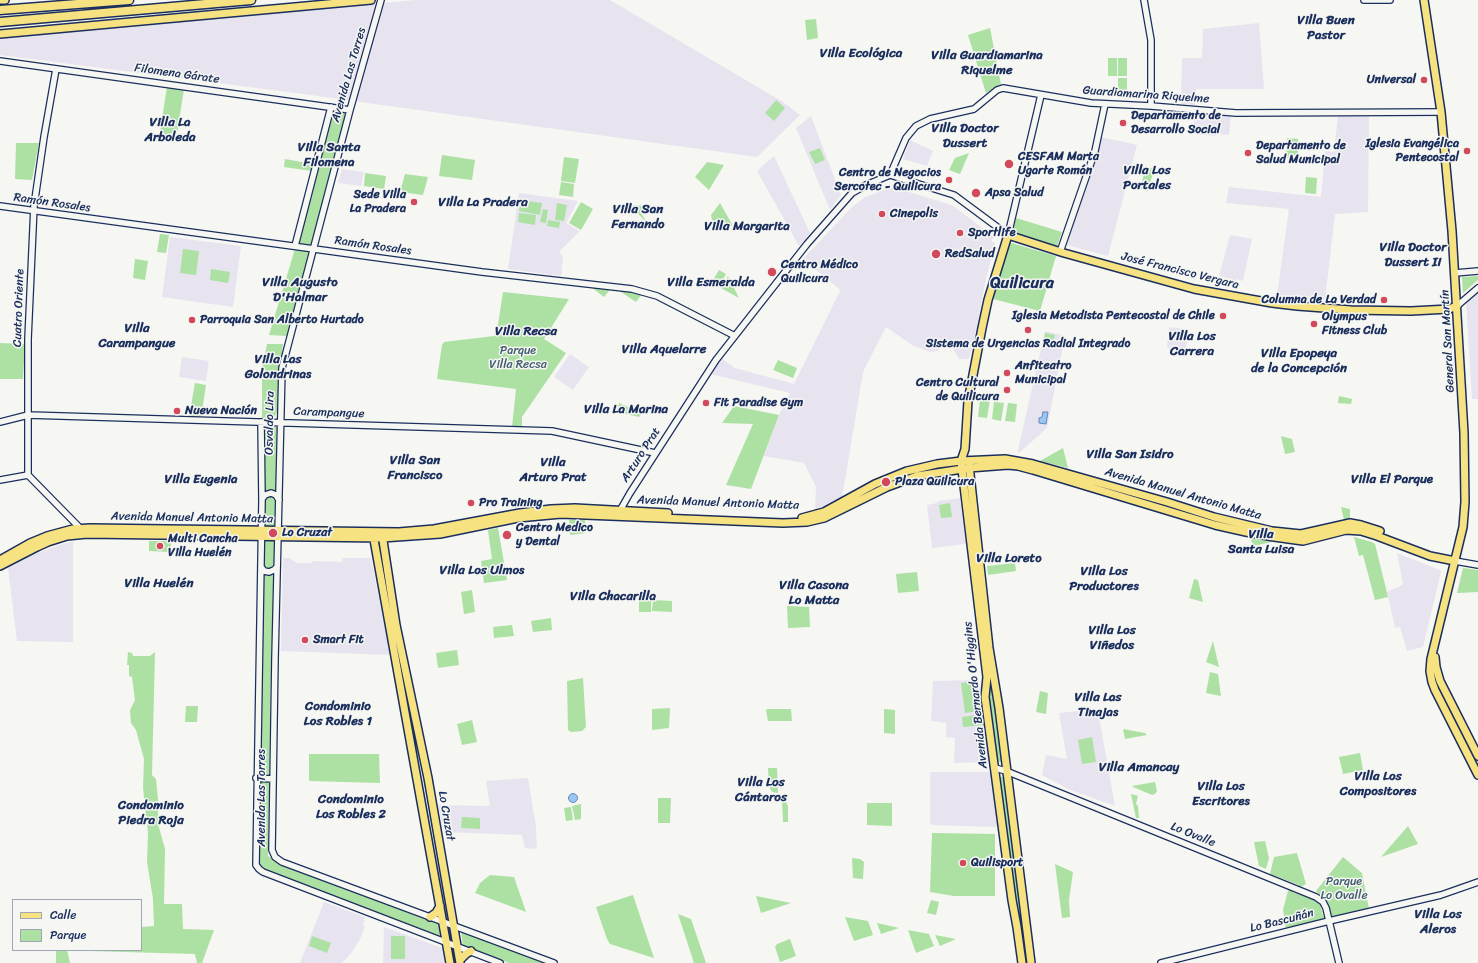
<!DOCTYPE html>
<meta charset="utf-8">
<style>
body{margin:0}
#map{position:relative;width:1478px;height:963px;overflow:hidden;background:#f6f6f2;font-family:Sriracha,sans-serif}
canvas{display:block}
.legend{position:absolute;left:12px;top:899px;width:130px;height:52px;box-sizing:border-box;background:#f6f6f2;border:1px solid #9ea6b7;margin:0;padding:5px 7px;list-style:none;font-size:12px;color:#1b2f5e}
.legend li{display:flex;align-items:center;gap:8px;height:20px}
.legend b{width:20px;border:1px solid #9ea6b7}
</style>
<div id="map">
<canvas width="1478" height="963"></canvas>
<ul class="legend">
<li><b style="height:5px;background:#f7e281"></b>Calle</li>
<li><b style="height:11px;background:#ace1a3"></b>Parque</li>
</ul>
</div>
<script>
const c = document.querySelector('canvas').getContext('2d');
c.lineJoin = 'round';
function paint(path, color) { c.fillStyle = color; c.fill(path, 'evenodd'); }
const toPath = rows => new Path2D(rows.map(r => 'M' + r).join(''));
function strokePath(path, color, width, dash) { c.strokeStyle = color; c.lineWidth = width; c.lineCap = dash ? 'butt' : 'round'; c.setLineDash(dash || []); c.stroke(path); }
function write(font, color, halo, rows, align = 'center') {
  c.font = font + ' Sriracha,sans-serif'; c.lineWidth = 3; c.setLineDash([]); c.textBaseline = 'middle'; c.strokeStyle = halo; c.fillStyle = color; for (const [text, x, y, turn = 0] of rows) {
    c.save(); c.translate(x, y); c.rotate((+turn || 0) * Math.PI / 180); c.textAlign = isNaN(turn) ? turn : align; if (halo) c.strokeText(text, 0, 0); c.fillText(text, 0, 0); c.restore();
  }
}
paint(toPath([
 [416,0,610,0,783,102,800,115,757,157,303,94,0,55,0,37],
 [1259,23,1264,89,1196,89,1195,105,1181,104,1182,58,1202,58,1203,29],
 [1195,113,1231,116,1229,135,1217,134,1216,136,1193,134],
 [811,116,841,195,830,210,796,128],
 [1338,116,1369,116,1368,212,1335,214,1325,300,1277,295,1289,209,1226,203,1229,187,1321,197,1325,151,1334,152],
 [1101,137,1137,145,1108,256,1067,245],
 [910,140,933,151,927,166,903,159],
 [774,156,810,233,799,246,757,171],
 [342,169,364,172,361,186,338,183],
 [892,187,952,205,994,237,991,241,995,243,986,279,973,345,969,359,959,359,948,340,940,346,938,351,930,352,912,345,886,327,863,372,846,474,842,496,815,510,816,487,804,463,764,456,779,415,790,393,710,374,721,358,735,368,794,384,840,291,838,288,803,259,851,208,865,197],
 [519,193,578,201,566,223,580,231,559,252,563,257,561,276,508,269],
 [1230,235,1252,239,1243,281,1237,279,1235,287,1232,286,1233,279,1219,276],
 [170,237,241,246,233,307,162,297],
 [1478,291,1478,399,1472,399,1466,301],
 [1169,327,1188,329,1186,350,1167,348],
 [1045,331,1065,336,1047,428,1019,453,1018,450],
 [570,354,589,367,573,390,554,377],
 [182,357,209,361,206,381,179,377],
 [960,498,966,544,932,548,927,505,937,503,938,501],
 [73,542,73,642,17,641,8,568,35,554,63,544],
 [1397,553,1440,570,1441,572,1423,647,1407,651,1400,627,1395,628,1387,592,1402,585,1403,583],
 [283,558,289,558,297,563,311,563,313,561,342,562,342,558,371,558,390,655,281,651],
 [978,680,983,703,989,760,988,762,954,763,955,738,946,737,946,723,931,721,933,681],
 [1088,710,1098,711,1115,806,1068,789,1042,775,1046,755,1067,759,1059,713],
 [932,772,990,772,991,774,998,824,996,827,932,825,930,823,930,773],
 [528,778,536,827,537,849,525,848,522,835,444,832,438,805,490,806,486,781],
 [324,902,365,917,363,925,365,926,360,939,352,952,342,963,300,963],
 [384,927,442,948,445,963,383,963]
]), '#e7e4f0');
paint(toPath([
 [816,19,818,38,807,40,805,20],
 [990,28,1001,84,986,93,968,35],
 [1108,58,1117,58,1117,76,1108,76],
 [1118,58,1127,58,1127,76,1118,76],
 [1118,78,1127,78,1127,96,1118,96],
 [167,87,184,89,176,140,159,138],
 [776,100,785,108,774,121,765,113],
 [334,111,347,113,311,245,298,243],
 [1287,138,1298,139,1298,159,1286,158],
 [16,143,39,143,32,180,15,179],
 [820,148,825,160,815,164,809,152],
 [969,153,960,174,949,170,955,158],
 [442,155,475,160,472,180,439,176],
 [564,157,579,159,575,183,561,181],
 [285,159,313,164,312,171,284,167],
 [707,162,724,165,709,190,695,177],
 [1146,167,1154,169,1148,191,1140,189],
 [365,173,386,176,384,189,364,186],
 [405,174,428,177,423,195,400,192],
 [1306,177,1317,178,1316,194,1305,193],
 [561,182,574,184,573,197,559,195],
 [521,200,542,203,540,215,519,211],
 [581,202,593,209,581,230,569,223],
 [557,203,567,205,564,221,555,220],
 [720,203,733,226,712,220,711,215],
 [630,205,648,206,656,209,652,213,649,209,642,215,645,219,644,220],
 [543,209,548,210,546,223,540,222],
 [519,213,536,215,535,225,518,222],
 [1016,218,1062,232,1057,246,1012,233],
 [548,220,560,222,559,228,547,226],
 [160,234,169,235,166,253,157,252],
 [1008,242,1056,256,1040,311,993,299],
 [183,249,199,251,196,275,180,273],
 [295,249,309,251,287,336,269,335],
 [135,259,148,261,145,280,133,278],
 [211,269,230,272,228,283,210,280],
 [719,270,726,274,719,286,712,282],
 [728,276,739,298,721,288],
 [1478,276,1478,280,1463,293,1462,277],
 [591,287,611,288,604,297],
 [618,290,642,294,636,302],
 [503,292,569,299,544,339,566,353,522,417,522,427,512,427,516,389,437,379,442,345,444,342,494,336,497,331],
 [1045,333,1055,335,1052,347,1043,345],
 [0,343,25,344,23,379,0,379],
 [267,344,283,344,280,370,278,409,274,418,272,419,262,418,262,369],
 [778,360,797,368,793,378,773,370],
 [195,383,206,385,201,418,189,417],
 [1339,396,1352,399,1351,404,1338,403],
 [980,399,990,400,987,418,978,417],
 [994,402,1004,403,1001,421,992,419],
 [619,403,642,413,639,417,617,412],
 [1008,403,1017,404,1015,422,1005,421],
 [734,406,779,415,751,489,726,485,753,424,722,423],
 [263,427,277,427,276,530,271,663,268,856,278,863,438,924,440,936,266,870,258,863],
 [1281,436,1292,439,1295,452,1285,454],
 [1063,448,1068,468,1040,461],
 [950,503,952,517,941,518,939,505],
 [1341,507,1350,509,1350,519,1344,520],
 [569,520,585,520,586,533,570,535],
 [498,528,507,580,484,583,481,561,492,559,488,530],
 [1250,536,1272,542,1253,546],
 [1354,537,1372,542,1375,544,1388,597,1375,600,1363,555,1359,556],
 [149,541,171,541,171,552,149,551],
 [1015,563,1016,571,988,575,987,566],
 [1463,568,1478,570,1478,606,1478,592,1457,593],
 [917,572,919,591,898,593,896,574],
 [1194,579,1198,580,1203,602,1189,598],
 [472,590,475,612,464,614,461,592],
 [639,598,651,599,651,612,639,612],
 [653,600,672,601,672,612,652,611],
 [787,606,809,607,810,627,788,628],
 [551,618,552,630,533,632,531,621],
 [512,625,514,636,494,638,493,627],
 [1213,641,1219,667,1206,662],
 [457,650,459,665,438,668,436,653],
 [128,652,132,653,133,656,150,656,155,652,152,775,156,779,158,799,158,824,165,849,164,904,182,904,183,929,214,930,202,963,197,963,195,954,89,951,89,950,141,950,141,927,154,926,153,899,147,862,148,833,143,788,144,759,136,730,131,723,130,710,135,700,132,677,129,676,129,665,127,665],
 [1210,672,1218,674,1221,696,1206,693],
 [583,678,586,727,582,731,571,732,568,730,567,681],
 [976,681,980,711,965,713,961,683],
 [1437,683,1459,722,1454,722,1436,685],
 [986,689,992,689,1002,762,996,761],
 [1040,691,1048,693,1046,714,1036,712],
 [186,706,198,706,197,722,185,722],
 [670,708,669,728,652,730,652,709],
 [768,709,791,709,792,721,768,721,766,710],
 [884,709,895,710,895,734,884,733],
 [983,714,984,725,963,727,962,717],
 [472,720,477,742,462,745,457,724],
 [1123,729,1145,733,1147,735,1125,739],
 [1458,729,1463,729,1478,759,1478,768],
 [1092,737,1096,762,1082,764,1078,740],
 [1360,753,1363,770,1343,774,1339,757],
 [309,754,379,754,380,783,309,781],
 [768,768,777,768,778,793,772,792,769,786],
 [998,777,1004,777,1023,917,1018,916,1015,902],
 [1155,782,1157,791,1155,794,1152,795,1133,787,1132,786],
 [1131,794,1138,796,1136,804,1138,806,1139,818,1136,818],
 [658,798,671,798,670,823,658,823],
 [782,800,786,802,788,806,788,822,783,822],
 [867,803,892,803,892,826,867,825],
 [581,804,581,819,575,820,572,806],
 [571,807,573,820,566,821,564,808],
 [462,817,480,818,480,829,461,828],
 [1408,826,1418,844,1381,857],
 [932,833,995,834,995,896,954,896,930,892],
 [1265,841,1269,858,1266,869,1259,866,1254,842],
 [1297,853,1306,884,1292,892,1314,899,1320,904,1323,916,1331,914,1327,902,1316,891,1343,857,1362,873,1369,909,1286,928,1283,910,1288,891,1299,885,1270,874,1274,857],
 [852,858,860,859,864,862,863,879,853,878],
 [1055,864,1073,872,1069,900,1070,917,1062,918],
 [490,875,514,877,526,912,475,893,480,883],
 [633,895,654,958,610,944,607,939,596,907],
 [756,896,791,903,761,913],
 [931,900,939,902,936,915,927,913],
 [678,914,691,919,706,963,694,963],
 [845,917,868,921,873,935,854,941],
 [1023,919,1028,963,1024,963,1018,921],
 [877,923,899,928,881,934],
 [461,930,547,963,509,963,463,946],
 [908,930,929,934,934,946,916,953],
 [935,935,956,939,940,946],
 [312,936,331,943,327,953,309,946],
 [391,936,405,936,405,959,391,959],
 [790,939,796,956,780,962,775,947,777,944],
 [56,950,67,950,70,963,56,963]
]), '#ace1a3');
const water = toPath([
 [1043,412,1048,412,1046,424,1039,423,1039,418,1042,417,1043,412],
 '568.5 798a4.5 4.5 0 1 1 9 0a4.5 4.5 0 1 1-9 0Z'
]);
paint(water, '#99c6f3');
strokePath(water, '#678ab7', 1);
const minor = toPath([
 [381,0,350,110,282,368,275,658,272,850,275,857,282,862,554,963],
 [1144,0,1151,40,1151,106],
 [1364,0,1390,0],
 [0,61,350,110],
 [56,69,44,137,34,206,28,339,28,475,80,528],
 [890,175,906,138,916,126,930,119,974,109,997,90,1003,88,1091,103,1151,106,1236,113,1441,112],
 [890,175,954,195,1008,235,1041,95],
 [0,206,482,272,632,289,657,296,735,336],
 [295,246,331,107],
 [1060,252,1095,151,1105,104],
 [1455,273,1478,271],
 [1457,306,1478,288],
 [0,422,28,415,552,431,655,453],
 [261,422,262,500,256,865,259,869,263,872,500,963],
 [0,480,28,475],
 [262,499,265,495,271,493,276,495,279,500],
 [618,514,630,493,716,360,807,244,852,193,866,185,890,175],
 [1455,561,1478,565],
 [261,567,264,571,269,572,274,570,277,567],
 [995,768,1006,771,1316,897,1323,902,1326,908,1339,963],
 [256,778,273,779],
 [1161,963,1329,921,1441,895,1478,882]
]);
const major = toPath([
 [0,0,5,0],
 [1424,0,1441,112,1452,231,1464,433,1465,502,1463,527,1431,659,1430,671,1432,682,1435,690,1478,775],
 [0,34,371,0],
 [969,465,989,648,999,708,1031,963],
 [802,518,824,512,875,484,907,471,937,464,961,461,1005,459,1033,464,1167,502,1214,517,1272,531,1301,534,1350,523,1361,525,1380,531],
 [373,534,450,963],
 [382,534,396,625,428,778,460,963],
 [0,560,30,543,47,536,73,529,90,528,399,532,434,529,520,513,551,509,575,508,668,513],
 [0,566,37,547,48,542,67,536,87,534,382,538,440,534,518,518,561,514,783,523,807,522,824,518,887,487,917,476,969,468,1008,465,1018,466,1033,470,1215,525,1246,532,1274,537,1303,541,1346,530,1361,531,1377,536,1430,556,1455,561],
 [1435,657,1436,667,1440,681,1478,756],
 [430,917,436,913,440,906],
 [460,960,466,954,471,951],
 [1022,963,1017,927,1012,900,985,697,987,677,961,461,965,449,968,401,982,328,988,300,1008,235,1064,253,1194,289,1272,303,1297,306,1351,310,1411,311,1449,309,1457,306]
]);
const highway = toPath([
 [0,10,129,0],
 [0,22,251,0]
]);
strokePath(minor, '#1b2f5e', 8);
strokePath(major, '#1b2f5e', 10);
strokePath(highway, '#1b2f5e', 11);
strokePath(minor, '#f6f6f2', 5.5);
strokePath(major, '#f7e281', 7);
strokePath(highway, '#f7e281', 8);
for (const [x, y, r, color] of [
 [1424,80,4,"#d1495b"],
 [1123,123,4,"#d1495b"],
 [1467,151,4,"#d1495b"],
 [1248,153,4,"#d1495b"],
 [1009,164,5,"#d1495b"],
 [949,180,4,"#d1495b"],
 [976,193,5,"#d1495b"],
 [414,202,4,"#d1495b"],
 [882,214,4,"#d1495b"],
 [960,233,4,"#d1495b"],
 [936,254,5,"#d1495b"],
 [772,272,5,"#d1495b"],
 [1384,300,4,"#d1495b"],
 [1223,316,4,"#d1495b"],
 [192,320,4,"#d1495b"],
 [1314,324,4,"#d1495b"],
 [1028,330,4,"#d1495b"],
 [1007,373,4,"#d1495b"],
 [1007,390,4,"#d1495b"],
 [706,403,4,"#d1495b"],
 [177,411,4,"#d1495b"],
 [886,482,5,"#d1495b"],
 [471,503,4,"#d1495b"],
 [273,533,5,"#d1495b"],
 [507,535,5,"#d1495b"],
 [160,546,4,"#d1495b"],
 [305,640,4,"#d1495b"],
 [963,863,4,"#d1495b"]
]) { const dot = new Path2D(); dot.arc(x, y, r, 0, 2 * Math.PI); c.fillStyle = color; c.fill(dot); strokePath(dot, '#f6f6f2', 1.5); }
write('12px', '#1b2f5e', '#f6f6f2', [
 ["Filomena Gárate",177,74,8],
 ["Avenida Las Torres",349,75,-74],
 ["Guardiamarina Riquelme",1146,95,4],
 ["Ramón Rosales",52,203,8],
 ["Ramón Rosales",373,246,8],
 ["José Francisco Vergara",1180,271,14],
 ["Cuatro Oriente",19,308,-88],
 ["General San Martín",1448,341,-93],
 ["Carampangue",329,413,2],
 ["Osvaldo Lira",270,423,-89],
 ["Arturo Prat",641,455,-57],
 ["Avenida Manuel Antonio Matta",1183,494,16],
 ["Avenida Manuel Antonio Matta",718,503,2],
 ["Avenida Manuel Antonio Matta",192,518,1],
 ["Avenida Bernardo O'Higgins",976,695,-96],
 ["Avenida Las Torres",262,798,-90],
 ["Lo Cruzat",446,816,80],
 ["Lo Ovalle",1193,835,22],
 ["Lo Bascuñán",1282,921,-14]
]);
write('bold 12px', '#1b2f5e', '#f6f6f2', [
 ["Universal",1416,80,"right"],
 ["Departamento de",1131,116],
 ["Desarrollo Social",1131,130],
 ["Iglesia Evangélica",1459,144,"right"],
 ["Pentecostal",1459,158,"right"],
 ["Departamento de",1256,146],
 ["Salud Municipal",1256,160],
 ["CESFAM Marta",1018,157],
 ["Ugarte Román",1018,171],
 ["Centro de Negocios",941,173,"right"],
 ["Sercotec - Quilicura",941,187,"right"],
 ["Apsa Salud",985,193],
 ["Sede Villa",406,195,"right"],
 ["La Pradera",406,209,"right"],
 ["Cinepolis",890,214],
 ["Sportlife",968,233],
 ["RedSalud",945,254],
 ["Centro Médico",781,265],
 ["Quilicura",781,279],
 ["Columna de La Verdad",1376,300,"right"],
 ["Iglesia Metodista Pentecostal de Chile",1215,316,"right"],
 ["Olympus",1322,317],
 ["Fitness Club",1322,331],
 ["Parroquia San Alberto Hurtado",200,320],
 ["Sistema de Urgencias Radial Integrado",1028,344,"center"],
 ["Anfiteatro",1015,366],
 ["Municipal",1015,380],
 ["Centro Cultural",999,383,"right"],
 ["de Quilicura",999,397,"right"],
 ["Fit Paradise Gym",714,403],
 ["Nueva Nación",185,411],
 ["Plaza Quilicura",895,482],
 ["Pro Training",479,503],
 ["Centro Medico",516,528],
 ["y Dental",516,542],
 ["Lo Cruzat",282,533],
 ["Multi Cancha",168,539],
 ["Villa Huelén",168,553],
 ["Smart Fit",313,640],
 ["Quilisport",971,863]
], 'left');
write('12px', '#3f5c6f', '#f6f6f2', [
 ["Parque",518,351],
 ["Villa Recsa",518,365],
 ["Parque",1344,882],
 ["Lo Ovalle",1344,896]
]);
write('bold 13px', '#1b2f5e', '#f6f6f2', [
 ["Villa Buen",1326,21],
 ["Pastor",1326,36],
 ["Villa Ecológica",861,54],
 ["Villa Guardiamarina",987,56],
 ["Riquelme",987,71],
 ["Villa La",170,123],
 ["Arboleda",170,138],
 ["Villa Doctor",965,129],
 ["Dussert",965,144],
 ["Villa Santa",329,148],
 ["Filomena",329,163],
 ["Villa Los",1147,171],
 ["Portales",1147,186],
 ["Villa La Pradera",483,203],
 ["Villa San",638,210],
 ["Fernando",638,225],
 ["Villa Margarita",747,227],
 ["Villa Doctor",1413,248],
 ["Dussert II",1413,263],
 ["Villa Augusto",300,283],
 ["D'Halmar",300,298],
 ["Villa Esmeralda",711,283],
 ["Villa",137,329],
 ["Carampangue",137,344],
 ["Villa Recsa",526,332],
 ["Villa Los",1192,337],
 ["Carrera",1192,352],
 ["Villa Aquelarre",664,350],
 ["Villa Epopeya",1299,354],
 ["de la Concepción",1299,369],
 ["Villa Las",278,360],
 ["Golondrinas",278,375],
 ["Villa La Marina",626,410],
 ["Villa San Isidro",1130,455],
 ["Villa San",415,461],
 ["Francisco",415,476],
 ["Villa",553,463],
 ["Arturo Prat",553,478],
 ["Villa Eugenia",201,480],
 ["Villa El Parque",1392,480],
 ["Villa",1261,535],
 ["Santa Luisa",1261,550],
 ["Villa Loreto",1009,559],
 ["Villa Los Ulmos",482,571],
 ["Villa Los",1104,572],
 ["Productores",1104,587],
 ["Villa Huelén",159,584],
 ["Villa Casona",814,586],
 ["Lo Matta",814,601],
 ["Villa Chacarilla",613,597],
 ["Villa Los",1112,631],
 ["Viñedos",1112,646],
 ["Villa Las",1098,698],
 ["Tinajas",1098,713],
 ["Condominio",338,707],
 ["Los Robles 1",338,722],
 ["Villa Amancay",1139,768],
 ["Villa Los",1378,777],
 ["Compositores",1378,792],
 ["Villa Los",761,783],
 ["Cántaros",761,798],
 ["Villa Los",1221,787],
 ["Escritores",1221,802],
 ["Condominio",351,800],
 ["Los Robles 2",351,815],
 ["Condominio",151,806],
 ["Piedra Roja",151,821],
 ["Villa Los",1438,915],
 ["Aleros",1438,930]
]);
write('bold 16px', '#1b2f5e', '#f6f6f2', [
 ["Quilicura",1022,284]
]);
</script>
